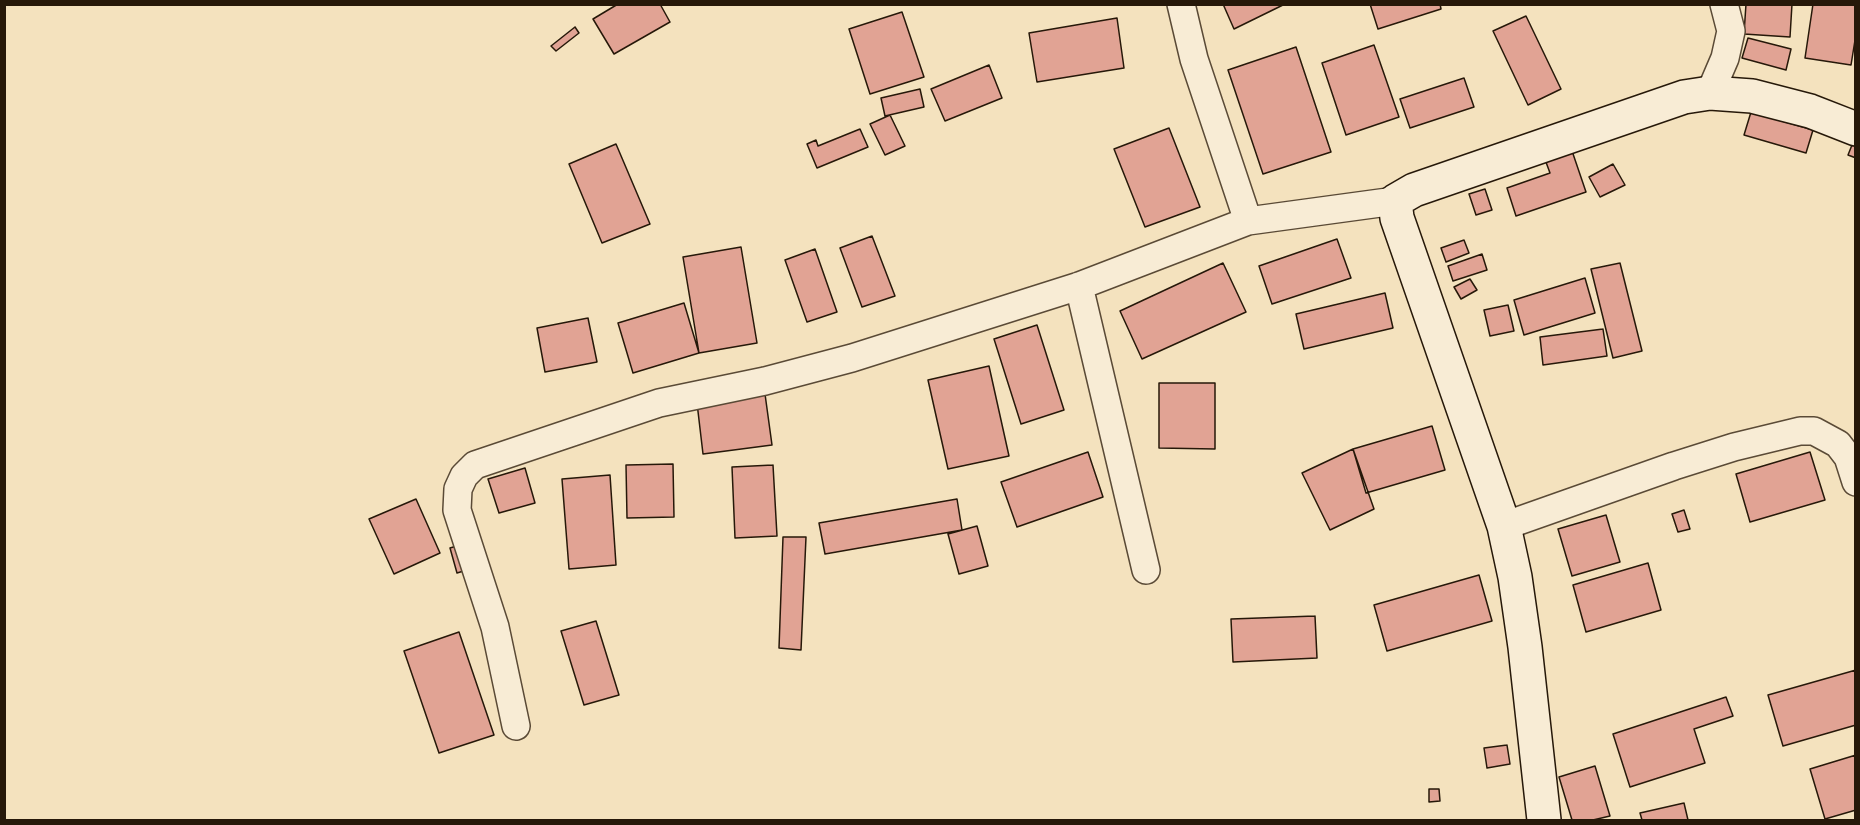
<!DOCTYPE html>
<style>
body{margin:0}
#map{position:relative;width:1860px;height:825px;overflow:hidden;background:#f4e2be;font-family:"IM FELL French Canon",serif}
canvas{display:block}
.frame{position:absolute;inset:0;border:6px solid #261809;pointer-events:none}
</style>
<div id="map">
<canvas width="1860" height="825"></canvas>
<div class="frame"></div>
</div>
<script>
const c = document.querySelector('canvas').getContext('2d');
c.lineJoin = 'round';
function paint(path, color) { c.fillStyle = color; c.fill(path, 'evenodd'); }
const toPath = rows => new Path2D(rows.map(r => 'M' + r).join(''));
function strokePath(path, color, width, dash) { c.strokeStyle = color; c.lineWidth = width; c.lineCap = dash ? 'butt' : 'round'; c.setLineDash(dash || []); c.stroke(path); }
const building = toPath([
 [618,4,660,4,670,22,614,54,593,19,618,4],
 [1223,4,1285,4,1234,29,1223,4],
 [1370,4,1440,4,1441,9,1378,29,1370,4],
 [1746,4,1792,4,1790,37,1744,34,1746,4],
 [1813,4,1856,4,1856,34,1851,65,1805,58,1813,4],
 [902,12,924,77,870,94,849,29,902,12],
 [1526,16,1561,89,1528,105,1493,31,1526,16],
 [1117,18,1124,68,1037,82,1029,33,1117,18],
 [575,27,579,33,556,51,551,46,575,27],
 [1748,38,1791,49,1786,70,1742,58,1748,38],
 [1374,45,1399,117,1346,135,1322,63,1374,45],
 [1296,47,1331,152,1263,174,1228,70,1296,47],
 [989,65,1002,98,945,121,931,89,989,65],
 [1464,78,1474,107,1410,128,1400,99,1464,78],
 [920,89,924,107,885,116,881,98,920,89],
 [1751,112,1813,130,1806,153,1744,135,1751,112],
 [890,115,905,146,885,155,870,124,890,115],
 [1169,128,1200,207,1145,227,1114,149,1169,128],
 [860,129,868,147,817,168,807,144,816,140,818,146,860,129],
 [1856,135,1856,158,1848,155,1856,135],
 [616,144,650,224,602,243,569,164,616,144],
 [1570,145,1586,192,1516,216,1507,188,1550,173,1543,154,1570,145],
 [1613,164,1625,185,1600,197,1589,177,1613,164],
 [1485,189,1492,210,1476,215,1469,194,1485,189],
 [872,236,895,296,862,307,840,248,872,236],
 [1337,239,1351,278,1272,304,1259,266,1337,239],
 [1464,240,1469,253,1446,262,1441,248,1464,240],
 [741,247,757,343,699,353,683,257,741,247],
 [815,249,837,312,807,322,785,260,815,249],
 [1482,254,1487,270,1453,281,1448,266,1482,254],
 [1223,263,1246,312,1142,359,1120,311,1223,263],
 [1620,263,1642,351,1613,358,1591,269,1620,263],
 [1585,278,1595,313,1524,335,1514,300,1585,278],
 [1470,279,1477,290,1461,299,1454,287,1470,279],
 [1385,293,1393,328,1304,349,1296,314,1385,293],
 [684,303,699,353,633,373,618,323,684,303],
 [1508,305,1514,331,1490,336,1484,310,1508,305],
 [588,318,597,362,545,372,537,328,588,318],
 [1037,325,1064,410,1021,424,994,339,1037,325],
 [1603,329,1607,356,1543,365,1540,337,1603,329],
 [989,366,1009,456,948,469,928,380,989,366],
 [1159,383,1215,383,1215,449,1159,448,1159,383],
 [765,394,772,445,703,454,697,403,765,394],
 [1432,426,1445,470,1366,493,1353,449,1432,426],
 [1353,449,1374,509,1330,530,1302,473,1353,449],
 [1088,452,1103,497,1017,527,1001,482,1088,452],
 [1810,452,1825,500,1750,522,1736,474,1810,452],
 [673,464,674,517,627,518,626,465,673,464],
 [773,465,777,536,735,538,732,467,773,465],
 [525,468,535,503,499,513,488,479,525,468],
 [610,475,616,565,569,569,562,479,610,475],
 [416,499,440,553,394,574,369,519,416,499],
 [957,499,962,530,825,554,819,523,957,499],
 [1684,510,1690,529,1678,532,1672,514,1684,510],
 [1606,515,1620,562,1572,576,1558,529,1606,515],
 [977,526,988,566,959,574,948,534,977,526],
 [783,537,806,537,801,650,779,648,783,537],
 [460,545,467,570,457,573,450,548,460,545],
 [1648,563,1661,610,1586,632,1573,585,1648,563],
 [1479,575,1492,621,1387,651,1374,605,1479,575],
 [1315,616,1317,658,1233,662,1231,619,1315,616],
 [596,621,619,695,584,705,561,631,596,621],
 [459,632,494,735,439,753,404,651,459,632],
 [1856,670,1856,725,1783,746,1768,695,1856,670],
 [1726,697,1733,716,1694,729,1705,763,1630,787,1613,734,1726,697],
 [1507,745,1510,764,1487,768,1484,748,1507,745],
 [1856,755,1856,810,1825,819,1810,769,1856,755],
 [1595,766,1610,816,1593,820,1572,820,1559,777,1595,766],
 [1429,789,1439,789,1440,801,1429,802,1429,789],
 [1684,803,1688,820,1642,820,1640,813,1684,803]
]);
paint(building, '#e1a394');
strokePath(building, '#261809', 1.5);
const street = toPath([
 [1181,4,1194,59,1248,221],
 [1710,93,1725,58,1731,31,1724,4],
 [1079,286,1146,570],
 [1504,526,1674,466,1734,447,1800,431,1814,431,1838,444,1848,457,1856,482],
 [516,726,495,627,457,510,458,489,464,476,475,465,659,403,765,381,852,358,1079,286,1248,221,1395,201]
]);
const secondary = toPath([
 [1544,820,1525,647,1515,577,1504,526,1397,218,1395,201,1414,190,1684,97,1710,93,1752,96,1810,111,1856,129]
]);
strokePath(street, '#5a4a36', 30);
strokePath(secondary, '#261809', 36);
strokePath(street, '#f8ecd5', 27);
strokePath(secondary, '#f8ecd5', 33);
</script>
